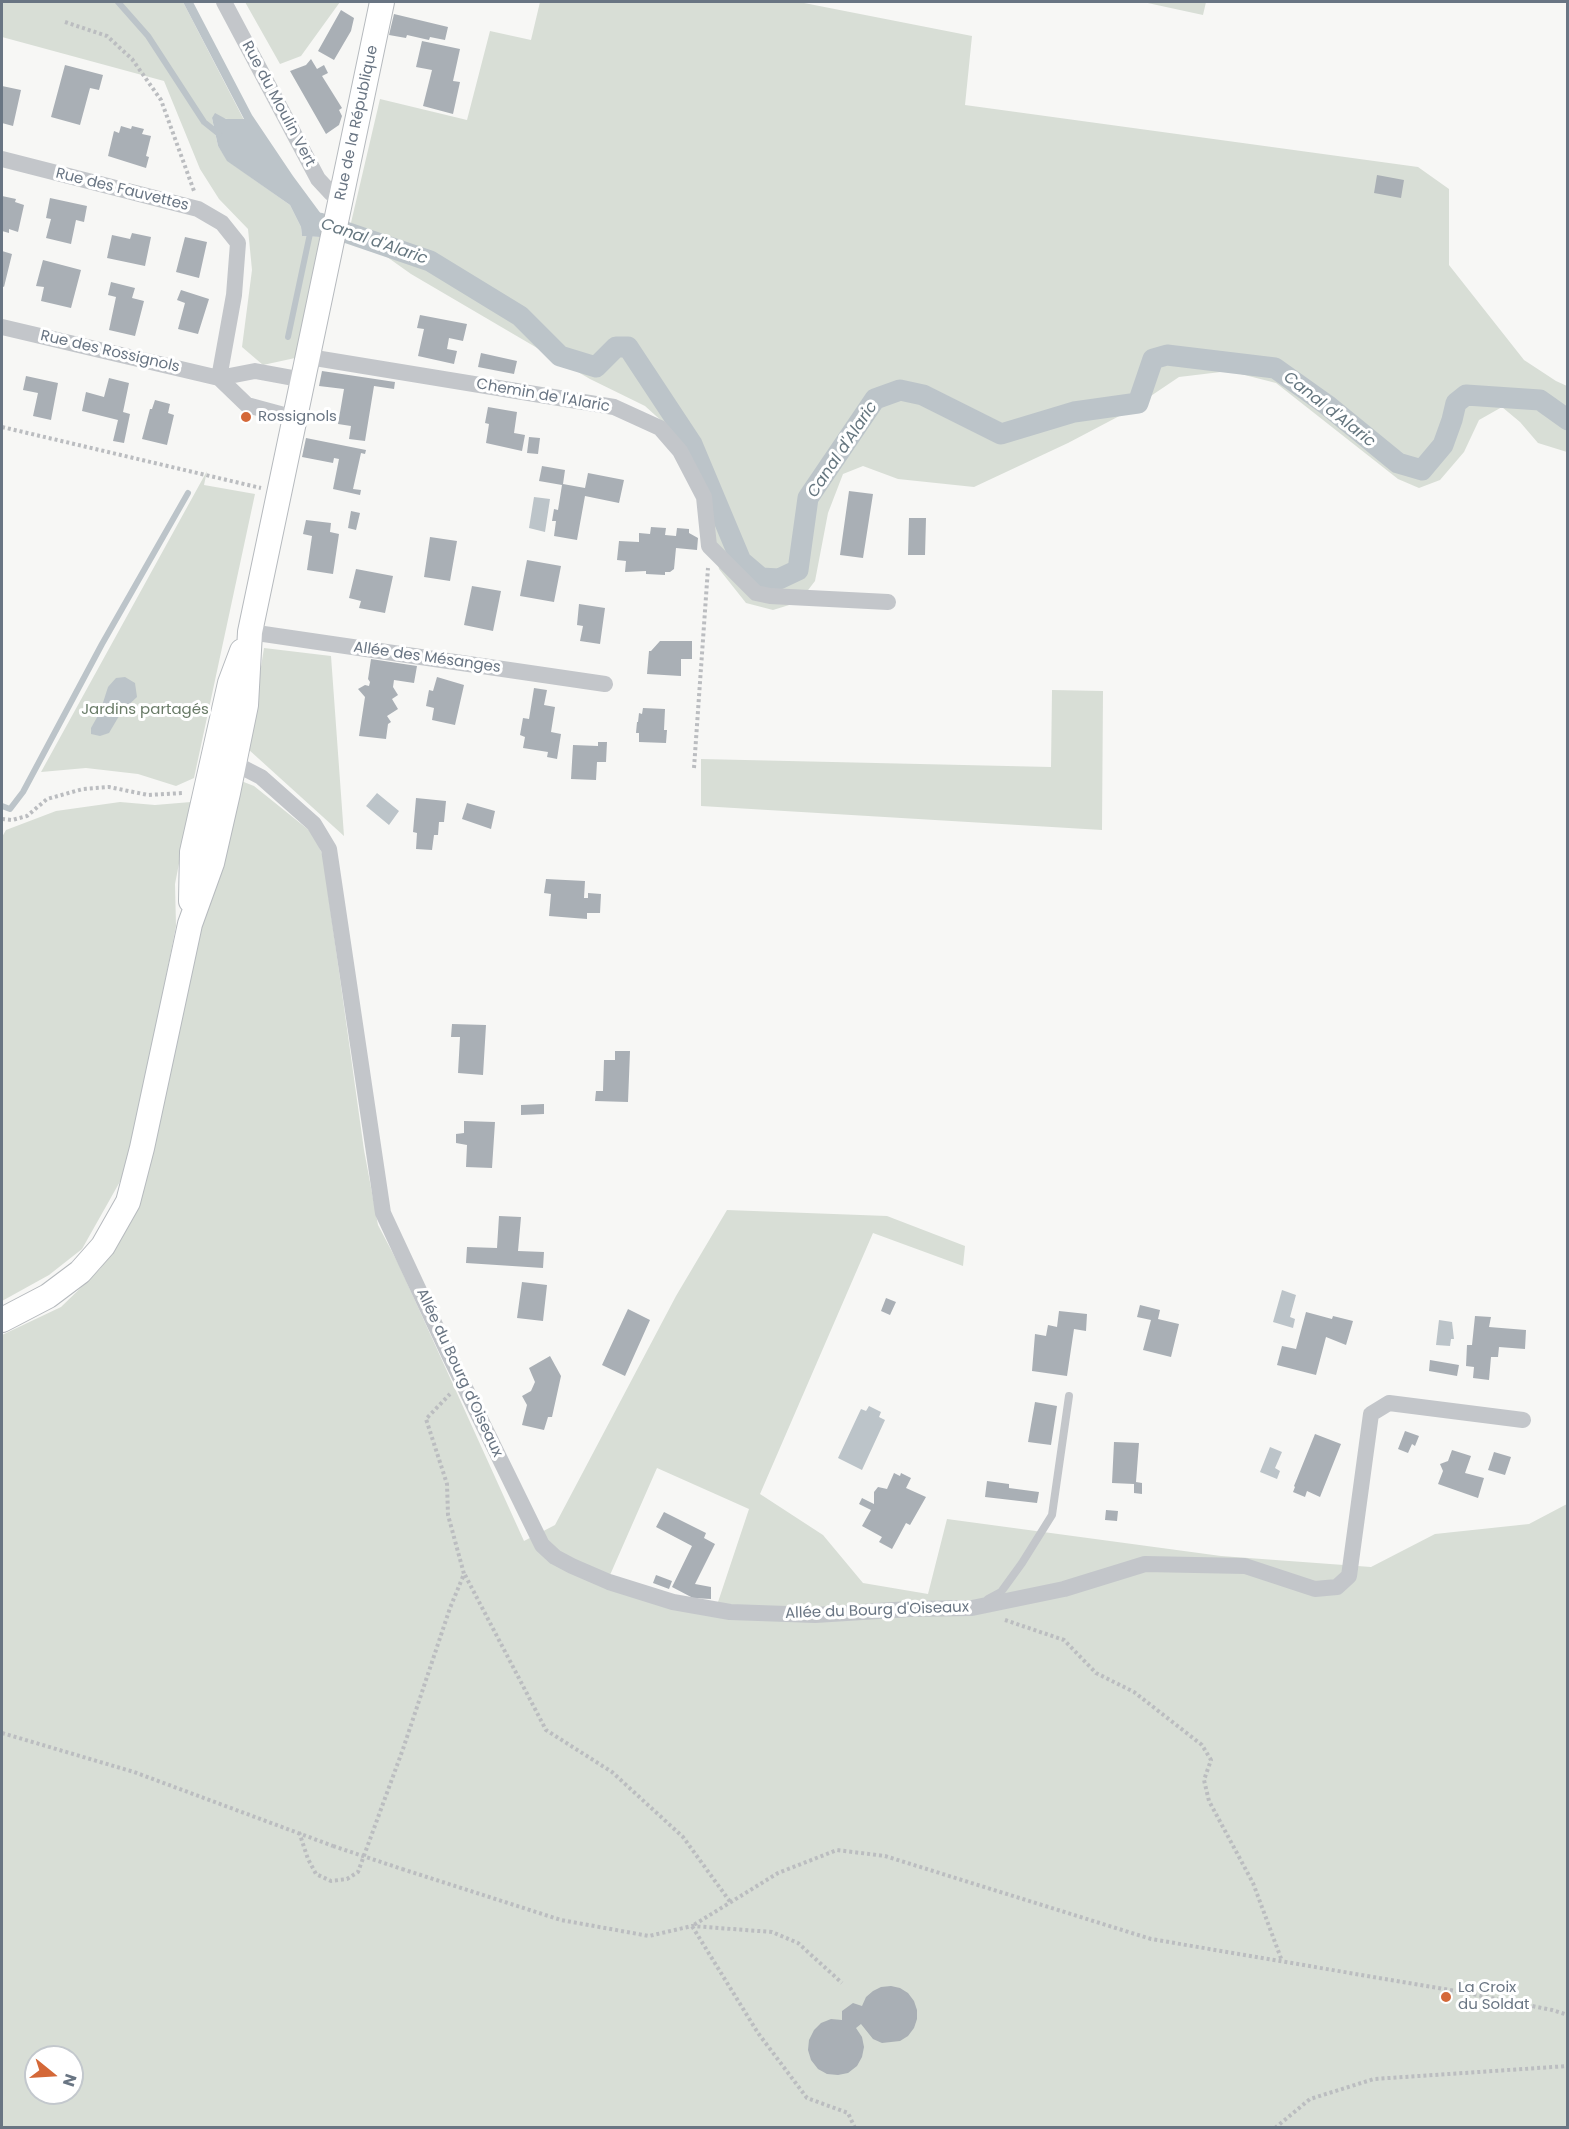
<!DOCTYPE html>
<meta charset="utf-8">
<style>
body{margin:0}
#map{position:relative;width:1569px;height:2129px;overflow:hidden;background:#f7f7f5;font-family:Poppins,sans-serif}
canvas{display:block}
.frame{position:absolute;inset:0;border:3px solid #697583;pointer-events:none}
.north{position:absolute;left:24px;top:2045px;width:60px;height:60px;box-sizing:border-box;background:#fff;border:2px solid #c3c8cd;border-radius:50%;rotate:108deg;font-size:16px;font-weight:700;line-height:24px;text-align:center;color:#697583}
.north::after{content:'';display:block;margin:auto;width:21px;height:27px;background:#d46838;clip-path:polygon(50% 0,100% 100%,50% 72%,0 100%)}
</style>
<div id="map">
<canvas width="1569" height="2129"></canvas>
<div class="frame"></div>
<div class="north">N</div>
</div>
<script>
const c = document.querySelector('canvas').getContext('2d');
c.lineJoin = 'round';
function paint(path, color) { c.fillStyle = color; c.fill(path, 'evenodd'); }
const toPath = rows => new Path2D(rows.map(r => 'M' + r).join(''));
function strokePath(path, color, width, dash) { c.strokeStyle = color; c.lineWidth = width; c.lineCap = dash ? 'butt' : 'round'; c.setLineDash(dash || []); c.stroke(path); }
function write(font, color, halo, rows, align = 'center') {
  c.font = font + ' Poppins,sans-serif'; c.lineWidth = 6; c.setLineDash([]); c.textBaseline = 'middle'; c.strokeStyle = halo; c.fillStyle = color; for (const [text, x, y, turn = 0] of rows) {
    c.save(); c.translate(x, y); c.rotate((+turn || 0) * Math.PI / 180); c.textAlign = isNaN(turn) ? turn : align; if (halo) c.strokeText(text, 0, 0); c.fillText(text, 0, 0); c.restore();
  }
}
paint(toPath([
 [2,2,183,2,244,120,212,118,218,146,228,161,290,205,301,227,302,236,320,237,295,358,263,365,242,347,252,270,248,229,219,199,200,169,164,81,2,37],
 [245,2,340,2,301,56,280,64],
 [540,2,799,2,972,36,965,105,1418,167,1449,189,1449,265,1524,360,1556,381,1567,386,1567,452,1538,443,1520,422,1502,407,1479,420,1464,452,1440,480,1419,488,1398,479,1276,383,1229,371,1179,377,1127,412,1068,443,974,487,898,479,863,466,843,474,828,513,815,581,799,602,773,610,746,603,719,569,699,467,676,434,645,406,590,379,411,274,373,247,379,243,379,235,350,227,380,99,467,120,490,31,531,40],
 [1143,2,1206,2,1203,15],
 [207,471,204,485,255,494,194,778,176,786,138,774,86,768,41,772],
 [264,648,331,656,344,836,248,749],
 [1052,690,1103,691,1102,830,701,806,701,759,1051,767],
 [236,779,254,786,315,835,323,857,364,1150,378,1225,398,1263,524,1541,555,1525,676,1296,727,1210,887,1216,965,1246,963,1266,873,1233,760,1494,823,1535,863,1583,928,1594,947,1519,1221,1556,1371,1567,1435,1534,1529,1524,1567,1504,1567,2127,2,2127,2,1335,61,1307,100,1269,133,1219,148,1174,197,948],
 [657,1468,749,1509,717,1605,675,1600,610,1575],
 [36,2057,72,2057,72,2093,36,2093],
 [120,802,155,805,191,802,175,884,176,926,141,1103,122,1178,82,1249,49,1275,2,1301,2,837,6,830,56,811]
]), '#d8ded6');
paint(toPath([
 [183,2,193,2,252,115,293,176,324,218,320,237,302,236,301,227,290,205,227,161,218,146,212,118,215,113,226,119,244,119],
 [350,227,380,235,379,243,373,247,347,242],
 [534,497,550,499,545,532,529,528],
 [125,677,135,683,137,697,122,711,109,733,100,736,91,734,91,728,100,712,108,687,116,678],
 [377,793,399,811,389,825,366,806],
 [1282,1290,1296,1295,1290,1317,1295,1319,1293,1328,1273,1322],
 [1439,1320,1452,1322,1454,1339,1451,1339,1450,1346,1436,1345],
 [869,1406,881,1412,879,1417,885,1420,862,1470,838,1458,861,1409,866,1411],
 [1270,1447,1282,1452,1275,1468,1280,1471,1277,1479,1260,1472]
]), '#bcc4c9');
strokePath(toPath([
 [118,2,148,36,204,122,219,134],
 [288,337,311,229],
 [2,806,10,809,23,792,102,644,188,493]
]), '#bcc4c9', 6);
strokePath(toPath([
 [319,223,430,261,520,316,560,356,596,367,616,347,628,347,692,444,741,561,761,578,779,579,798,570,808,498,875,399,900,390,923,395,1001,434,1074,412,1138,403,1153,359,1167,355,1275,368,1327,405,1398,463,1422,470,1443,445,1452,420,1456,403,1466,395,1540,400,1568,420]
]), '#bcc4c9', 21);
paint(toPath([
 [341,10,354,18,351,31,334,60,318,51],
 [394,14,448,27,445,40,430,37,429,40,407,35,406,38,389,35],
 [422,41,460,49,453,81,460,82,453,114,423,106,432,70,416,67],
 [311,59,317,69,324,65,328,73,322,76,342,108,339,110,342,116,339,125,326,134,290,71,306,65],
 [65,65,103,75,99,90,90,88,80,125,51,117],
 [2,86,21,90,13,126,2,123],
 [121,126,131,129,132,126,144,129,142,134,151,136,146,156,149,157,146,168,108,156,114,131,119,133],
 [1377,175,1404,180,1401,198,1374,193],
 [2,196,16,199,15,202,24,205,18,232,9,229,9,233,2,231],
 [50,198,87,206,84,222,76,220,71,244,46,238,51,219,46,218],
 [132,233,151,237,145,266,107,258,112,235,130,239],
 [185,237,207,242,199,278,176,272],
 [2,251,12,254,4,287,2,286],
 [43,260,81,270,71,308,41,301,44,287,36,286],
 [111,282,135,288,132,298,144,301,135,336,109,330,116,297,108,295],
 [181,290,209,299,198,334,178,329,185,303,177,300],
 [420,315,467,324,463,341,449,338,447,349,457,351,454,364,418,356,424,329,417,328],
 [481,353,517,361,514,374,478,367],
 [322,371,395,382,394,389,374,386,365,441,349,439,351,426,338,424,344,389,319,386],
 [26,376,58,383,51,420,33,416,38,393,23,390],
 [109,378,129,383,123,412,130,414,124,443,113,441,118,420,82,411,86,392,104,397],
 [155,400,170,404,168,413,174,415,167,445,142,439,150,409,152,409],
 [488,407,517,412,514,433,525,435,522,451,486,443,489,424,485,423],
 [529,437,540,438,538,454,527,453],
 [306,438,366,450,365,454,361,453,353,489,361,490,360,495,333,489,339,459,334,458,333,463,302,457],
 [542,466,565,470,563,484,585,488,588,473,624,480,619,503,585,496,577,540,554,536,556,521,552,521,554,509,558,510,562,485,539,481],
 [849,491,873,494,863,558,840,555],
 [351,511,360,513,356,530,348,528],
 [909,518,926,518,925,555,908,555],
 [306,520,331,523,330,532,339,534,333,574,307,570,312,536,303,534],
 [651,527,666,528,665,535,676,536,677,528,689,529,689,533,698,538,697,550,676,548,674,569,670,572,665,572,665,575,646,574,646,571,625,572,626,561,617,560,619,541,639,542,639,533,650,534],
 [430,537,457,541,450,581,424,577],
 [527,560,561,566,554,602,520,596],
 [356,569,393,576,385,613,359,608,361,601,349,598],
 [472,586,501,591,493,631,464,625],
 [579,604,605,608,600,644,580,641,583,626,577,625],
 [660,641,692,641,692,659,681,659,681,676,647,674,649,651,651,651],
 [371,659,417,666,414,683,394,680,393,687,398,695,392,699,398,709,387,716,391,722,388,724,386,739,359,736,365,697,358,689,365,685,369,686,370,682,368,679],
 [437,677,464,685,455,725,432,720,434,708,426,706,429,690,433,691],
 [534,688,547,690,544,705,555,707,551,732,561,734,557,759,547,757,548,752,523,748,525,737,520,735,523,718,529,719],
 [643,708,665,709,664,730,667,730,666,743,639,742,639,733,636,733,637,722,638,722,639,713,642,714],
 [598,742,607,742,606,762,597,762,596,780,571,779,573,745,598,746],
 [416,798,446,801,444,822,439,822,438,835,434,835,432,850,416,849,417,833,413,832],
 [467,803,495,811,491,829,462,819],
 [546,879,585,881,584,898,588,898,588,893,601,894,600,913,587,913,587,919,549,916,551,894,544,893],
 [452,1024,486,1025,483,1075,458,1073,460,1037,451,1037],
 [615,1051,630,1051,628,1102,595,1101,596,1091,603,1091,604,1060,615,1060],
 [544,1104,544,1114,521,1115,521,1105],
 [464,1121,495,1122,492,1168,466,1167,467,1145,456,1143,456,1134,464,1133],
 [499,1216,521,1217,518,1251,544,1252,543,1268,466,1263,467,1247,497,1248],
 [522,1282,547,1285,543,1321,517,1318],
 [886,1298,896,1302,890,1315,881,1311],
 [1140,1305,1160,1310,1158,1319,1179,1324,1171,1357,1143,1350,1151,1320,1137,1317],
 [628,1309,650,1320,625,1376,602,1365],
 [1059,1311,1087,1314,1086,1331,1074,1329,1067,1376,1032,1371,1035,1334,1046,1336,1048,1325,1057,1327],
 [1306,1312,1332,1319,1333,1316,1353,1321,1346,1345,1326,1337,1316,1375,1277,1365,1282,1346,1296,1349],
 [1475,1316,1491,1317,1489,1327,1526,1330,1525,1349,1499,1347,1498,1357,1491,1357,1489,1380,1473,1378,1474,1367,1466,1366,1467,1345,1472,1345],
 [550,1356,561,1376,552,1417,548,1417,544,1430,522,1425,527,1405,522,1396,531,1391,535,1382,529,1368],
 [1430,1360,1459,1365,1457,1376,1429,1371],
 [1035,1402,1057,1406,1051,1445,1028,1442],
 [1405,1431,1419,1436,1415,1446,1412,1444,1408,1453,1398,1449],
 [1315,1434,1341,1444,1320,1497,1307,1491,1305,1497,1293,1492,1295,1487,1294,1486],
 [1114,1442,1139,1443,1136,1482,1142,1483,1142,1494,1134,1493,1134,1484,1112,1483],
 [1452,1450,1471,1456,1465,1473,1484,1478,1478,1498,1438,1484,1443,1471,1440,1464,1448,1461],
 [1494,1452,1511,1457,1505,1475,1488,1470],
 [894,1473,900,1476,901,1473,911,1478,906,1488,926,1497,910,1525,906,1523,892,1549,879,1542,882,1537,862,1526,871,1510,859,1504,862,1498,874,1504,874,1492,878,1487,887,1489],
 [987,1481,1009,1484,1009,1488,1039,1492,1037,1503,985,1497],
 [1106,1510,1118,1511,1117,1521,1105,1520],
 [664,1512,706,1533,704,1538,715,1544,695,1584,711,1587,711,1599,693,1598,672,1587,692,1546,656,1527],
 [656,1575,672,1581,669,1589,653,1583],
 [891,1986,900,1988,908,1993,914,2001,917,2010,917,2019,914,2028,908,2036,900,2041,882,2043,873,2039,861,2024,856,2028,862,2037,864,2047,862,2057,857,2066,848,2073,838,2075,827,2074,818,2069,811,2060,808,2050,809,2040,814,2030,821,2023,831,2019,842,2020,842,2011,853,2003,862,2006,866,1997,873,1991,881,1987]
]), '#a9afb5');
const secondary = toPath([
 [191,901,192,852,230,683,242,651],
 [2,1320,48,1296,80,1272,103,1246,128,1202,142,1148,190,924,212,863,228,793,246,705,250,632,382,2]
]);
strokePath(secondary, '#b6babe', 26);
strokePath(toPath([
 [65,22,107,36,132,59,161,100,194,191],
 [2,427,261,488],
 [694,768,708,568],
 [2,819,12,820,27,816,47,799,83,789,109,787,148,795,184,793],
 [465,1575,546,1730,612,1772,683,1837,731,1903],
 [1005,1620,1064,1640,1096,1673,1134,1692,1202,1745,1211,1760,1204,1780,1209,1801,1253,1883,1282,1961],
 [2,1733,134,1772,333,1846],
 [299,1832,308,1859,316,1874,331,1881,347,1879,358,1872,403,1749,450,1608,464,1574,448,1515,447,1484,426,1419,450,1394],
 [402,1869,561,1920,649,1936,692,1926,772,1932,798,1943,842,1983],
 [855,2128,848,2113,807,2098,758,2033,692,1926,778,1873,837,1850,885,1856,1151,1939,1467,1993,1552,2010,1568,2015],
 [1275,2128,1310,2099,1374,2079,1568,2066]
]), '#bbbdc0', 4, [3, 3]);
strokePath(toPath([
 [988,1599,1001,1592,1022,1563,1052,1515,1069,1396]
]), '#c3c6ca', 8);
strokePath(toPath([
 [224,2,318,179,331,193,342,197],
 [2,159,198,209,222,223,238,243,234,295,219,378],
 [2,327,219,378,255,371,304,380],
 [309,357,614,407,660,428,680,451,704,497,709,546,756,593,770,596,888,602],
 [219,378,247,405,295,418],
 [250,632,605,684],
 [226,759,261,777,314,824,329,849,383,1213,450,1357,542,1545,555,1557,572,1566,609,1582,673,1602,730,1612,815,1615,910,1609,972,1608,1064,1589,1145,1564,1245,1566,1315,1589,1337,1587,1349,1576,1371,1414,1389,1403,1523,1420]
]), '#c3c6ca', 16);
strokePath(secondary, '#fff', 24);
strokePath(toPath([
 [333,1846,402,1869]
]), '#bbbdc0', 4, [3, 3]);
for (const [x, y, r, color] of [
 [246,417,6,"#d46838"],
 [1446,1997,6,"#d46838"]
]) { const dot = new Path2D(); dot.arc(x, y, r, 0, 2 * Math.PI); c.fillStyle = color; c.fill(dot); strokePath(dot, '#fff', 2); }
write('15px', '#697583', '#fff', [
 ["Rue du Moulin Vert",278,104,62],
 ["Rue de la République",357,123,-78],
 ["Rue des Fauvettes",122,190,14],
 ["Rue des Rossignols",110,352,13],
 ["Chemin de l'Alaric",543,396,10],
 ["Allée des Mésanges",427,658,8],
 ["Allée du Bourg d'Oiseaux",459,1373,65],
 ["Allée du Bourg d'Oiseaux",877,1611,-2]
]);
write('15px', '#697583', '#fff', [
 ["Rossignols",258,417],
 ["La Croix",1458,1988],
 ["du Soldat",1458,2005]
], 'left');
write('15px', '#697b67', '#fff', [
 ["Jardins partagés",145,710]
]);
write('italic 16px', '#65767f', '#fff', [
 ["Canal d'Alaric",374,242,19],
 ["Canal d'Alaric",1329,410,38],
 ["Canal d'Alaric",843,450,-56]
]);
</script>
